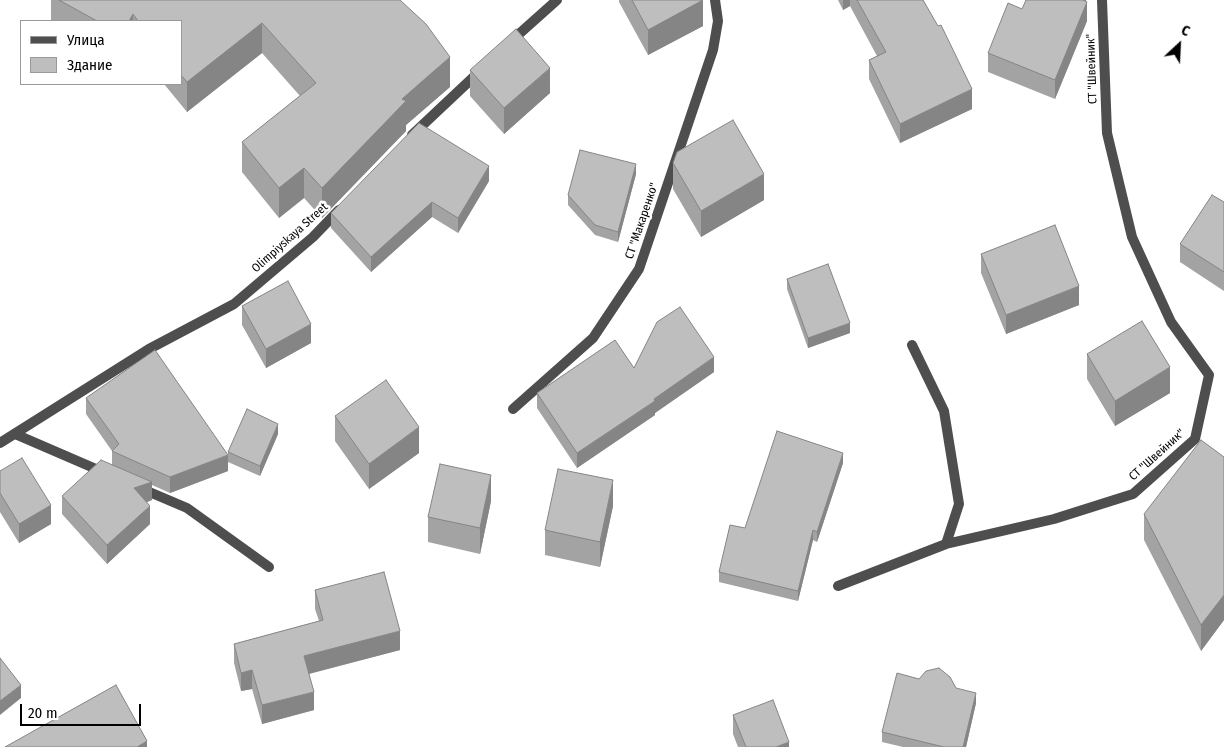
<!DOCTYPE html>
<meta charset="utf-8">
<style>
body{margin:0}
#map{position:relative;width:1224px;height:747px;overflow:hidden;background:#fff;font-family:"Fira Sans Condensed",sans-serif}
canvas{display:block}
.legend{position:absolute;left:20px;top:20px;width:162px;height:65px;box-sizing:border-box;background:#fff;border:1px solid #999;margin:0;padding:6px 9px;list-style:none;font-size:15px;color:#000}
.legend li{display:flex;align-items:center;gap:10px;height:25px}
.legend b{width:25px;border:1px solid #999}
.north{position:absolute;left:1154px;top:20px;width:50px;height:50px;-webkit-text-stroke:4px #fff;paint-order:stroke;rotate:25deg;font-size:14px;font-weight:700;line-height:20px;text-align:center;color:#000}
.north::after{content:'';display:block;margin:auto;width:18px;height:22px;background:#000;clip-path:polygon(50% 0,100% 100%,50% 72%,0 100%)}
.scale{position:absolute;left:20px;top:704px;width:121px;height:22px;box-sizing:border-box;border:2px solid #000;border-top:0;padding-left:6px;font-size:15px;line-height:18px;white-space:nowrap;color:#000;-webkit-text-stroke:4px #fff;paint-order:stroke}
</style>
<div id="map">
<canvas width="1224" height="747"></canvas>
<ul class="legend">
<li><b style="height:6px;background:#4e4e4e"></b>Улица</li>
<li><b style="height:14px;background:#bebebe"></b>Здание</li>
</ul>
<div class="north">С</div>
<div class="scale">20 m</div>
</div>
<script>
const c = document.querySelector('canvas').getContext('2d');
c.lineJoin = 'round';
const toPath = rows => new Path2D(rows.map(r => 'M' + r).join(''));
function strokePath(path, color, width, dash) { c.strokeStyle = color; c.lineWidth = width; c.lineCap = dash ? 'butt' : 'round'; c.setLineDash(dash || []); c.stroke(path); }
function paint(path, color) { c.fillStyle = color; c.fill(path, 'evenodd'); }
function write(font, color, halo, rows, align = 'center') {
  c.font = font + ' "Fira Sans Condensed",sans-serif'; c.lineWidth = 5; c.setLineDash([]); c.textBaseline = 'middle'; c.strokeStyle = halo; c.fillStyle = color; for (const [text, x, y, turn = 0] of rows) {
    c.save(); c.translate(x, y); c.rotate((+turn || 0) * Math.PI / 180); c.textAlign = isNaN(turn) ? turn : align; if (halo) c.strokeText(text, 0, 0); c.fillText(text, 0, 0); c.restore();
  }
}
strokePath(toPath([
 [912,345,944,411,959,504,946,544],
 [513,409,593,338,639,269,713,50,718,21,715,0],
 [15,434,103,472],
 [140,488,187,508,269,567],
 [838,586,946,544,1054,519,1133,494,1195,439,1209,375,1171,322,1132,237,1107,133,1102,0]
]), '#4e4e4e', 10);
strokePath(toPath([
 [510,42,557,0],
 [412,135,480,71],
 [0,443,149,349,234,304,313,237,339,210]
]), '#4e4e4e', 10);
paint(toPath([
 [51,0,400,0,450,87,406,125,406,131,322,218,304,198,279,218,242,172,242,142,300,96,262,53,187,112,164,84,181,84,181,21,51,21],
 [619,0,703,0,703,26,648,55,619,2],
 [838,0,923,0,972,109,900,143,869,79,869,60,877,56,850,6,843,10],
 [1086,0,1087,21,1055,99,988,72,988,53,1022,9],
 [470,70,550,93,504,134,470,96],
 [673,163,764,200,701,237,673,189],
 [636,174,618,242,595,235,568,205,568,195],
 [489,181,458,233,432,217,371,272,331,228,331,213],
 [1224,202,1224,291,1180,262,1180,244],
 [981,254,1079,305,1006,334,981,273],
 [787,279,850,333,808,348,787,289],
 [242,306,311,343,266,368,242,325],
 [1087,354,1170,393,1115,426,1087,379],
 [634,368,714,372,655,413,655,415,577,468,537,408,537,393],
 [86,398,228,471,170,493,152,485,152,500,147,502,150,524,107,564,62,514,62,496,112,464,112,451,86,414],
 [335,416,419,453,369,489,335,441],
 [278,434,260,476,228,462,228,452],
 [1224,457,1224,620,1201,651,1144,540,1144,514],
 [843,463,817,542,813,540,798,601,719,582,719,572,745,528],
 [0,471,51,524,19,543,0,512],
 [491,501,480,554,428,542,428,517],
 [613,506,600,567,545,555,545,530],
 [315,590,400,650,309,674,314,710,262,724,252,689,241,691,234,663,234,644,319,621,315,609],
 [956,688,976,703,966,747,903,747,882,742,882,732],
 [733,715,789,747,738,747,733,734]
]), '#a3a3a3');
paint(toPath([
 [703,0,703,26,648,55,648,30],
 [843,0,850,0,850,6,843,10],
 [1081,0,1086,0,1086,4,1087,2,1087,21,1055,99,1055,80],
 [133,14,133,21,129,21],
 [262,23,262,53,187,112,187,82],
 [450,57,450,87,406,125,406,131,322,218,322,188,402,99],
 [550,68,550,93,504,134,504,108],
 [972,89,972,109,900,143,900,124],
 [636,164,636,174,618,242,618,232],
 [489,166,489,181,458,233,458,218],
 [304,168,304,198,279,218,279,188],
 [764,174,764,200,701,237,701,211],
 [432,202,432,217,371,272,371,257],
 [1079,286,1079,305,1006,334,1006,315],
 [850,323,850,333,808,348,808,338],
 [311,324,311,343,266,368,266,349],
 [714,357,714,372,655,413,655,415,577,468,577,453],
 [1170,367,1170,393,1115,426,1115,401],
 [278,424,278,434,260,476,260,466],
 [419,427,419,453,369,489,369,464],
 [843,453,843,463,817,542,817,532],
 [228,455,228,471,170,493,170,477],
 [491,475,491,501,480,554,480,528],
 [613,480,613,506,600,567,600,542],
 [152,482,152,500,134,507,134,488],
 [51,505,51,524,19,543,19,524],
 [150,506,150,524,107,564,107,545],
 [813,530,813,540,798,601,798,591],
 [1224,595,1224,620,1201,651,1201,625],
 [400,631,400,650,304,675,304,656],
 [252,670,252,689,241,691,241,673],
 [21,685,21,698,0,715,0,701],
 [314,692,314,710,262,724,262,705],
 [976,693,976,703,966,747,963,747],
 [147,741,147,747,137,747],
 [789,742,789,747,776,747]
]), '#858585');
const building = toPath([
 [59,0,400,0,426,24,450,57,402,99,406,101,322,188,304,168,279,188,242,142,316,83,262,23,187,82,181,75,181,21,138,21,133,14,129,21,97,21,59,0],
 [632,0,703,0,648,30,632,0],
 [857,0,923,0,938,26,941,25,972,89,900,124,869,60,886,52,857,0],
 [1026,0,1083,0,1087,2,1055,80,988,53,1008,3,1022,9,1026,0],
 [516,29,550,68,504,108,470,70,516,29],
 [733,120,764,174,701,211,673,163,677,152,733,120],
 [419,123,489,166,458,218,432,202,371,257,331,213,419,123],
 [580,150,636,164,618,232,595,225,568,195,580,150],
 [1212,195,1224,202,1224,272,1180,244,1212,195],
 [1055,225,1079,286,1006,315,981,254,1055,225],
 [828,264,850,323,808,338,787,279,828,264],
 [288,281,311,324,266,349,242,306,288,281],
 [680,307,714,357,654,399,655,401,577,453,537,393,615,340,634,368,657,322,680,307],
 [1142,321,1170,367,1115,401,1087,354,1142,321],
 [155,350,228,455,170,477,112,451,119,444,86,398,155,350],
 [386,380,419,427,369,464,335,416,386,380],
 [247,409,278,424,260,466,228,452,247,409],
 [777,431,843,453,817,532,813,530,798,591,719,572,730,525,745,528,777,431],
 [1201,440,1224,457,1224,595,1201,625,1144,514,1201,440],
 [22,458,51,505,19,524,0,493,0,471,22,458],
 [101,460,152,482,134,488,150,506,107,545,62,496,101,460],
 [440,464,491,475,480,528,428,517,440,464],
 [558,469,613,480,600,542,545,530,558,469],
 [384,572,400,631,304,656,314,692,262,705,252,670,241,673,234,644,323,620,315,590,384,572],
 [0,658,21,685,0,701,0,658],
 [939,668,950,677,956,688,976,693,963,747,944,747,882,732,897,673,919,679,926,671,939,668],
 [116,685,147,741,137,747,5,747,116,685],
 [773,700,789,742,776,747,746,747,733,715,773,700]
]);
paint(building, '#bebebe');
strokePath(building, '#858585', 1);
write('12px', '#000', '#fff', [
 ["СТ \"Швейник\"",1092,69,-92],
 ["СТ \"Макаренко\"",642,221,-71],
 ["Olimpiyskaya Street",290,238,-42],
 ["СТ \"Швейник\"",1157,455,-42]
]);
</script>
